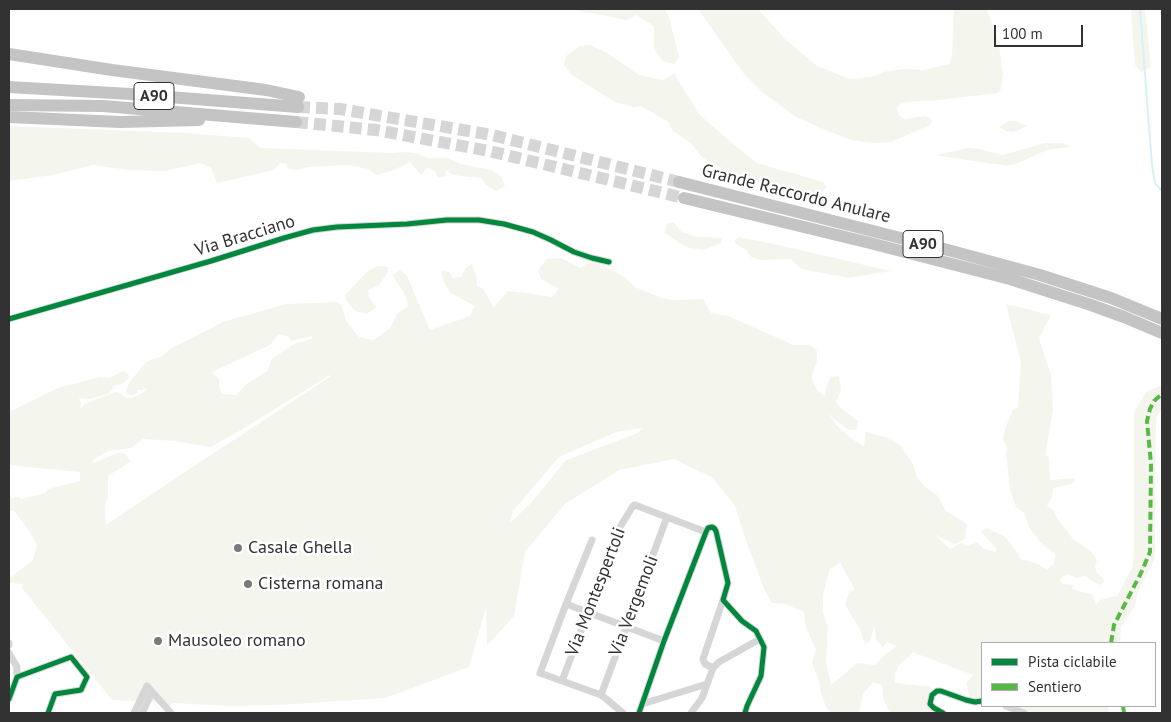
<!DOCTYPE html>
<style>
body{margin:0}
#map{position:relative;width:1171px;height:722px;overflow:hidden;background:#fff;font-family:"PT Sans",sans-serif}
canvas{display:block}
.frame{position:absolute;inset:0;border:10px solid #323232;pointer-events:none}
.legend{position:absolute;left:981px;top:642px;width:175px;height:65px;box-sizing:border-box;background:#fff;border:1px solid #adadad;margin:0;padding:6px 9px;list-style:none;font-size:15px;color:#323232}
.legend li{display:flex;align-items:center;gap:10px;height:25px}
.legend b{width:25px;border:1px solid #adadad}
.scale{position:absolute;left:994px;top:25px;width:89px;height:22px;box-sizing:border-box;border:2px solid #323232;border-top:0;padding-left:6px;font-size:15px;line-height:18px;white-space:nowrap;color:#323232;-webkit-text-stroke:4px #fff;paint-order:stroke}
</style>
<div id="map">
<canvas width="1171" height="722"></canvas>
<div class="frame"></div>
<ul class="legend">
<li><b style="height:6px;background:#00873e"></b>Pista ciclabile</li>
<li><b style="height:6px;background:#58b947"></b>Sentiero</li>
</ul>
<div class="scale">100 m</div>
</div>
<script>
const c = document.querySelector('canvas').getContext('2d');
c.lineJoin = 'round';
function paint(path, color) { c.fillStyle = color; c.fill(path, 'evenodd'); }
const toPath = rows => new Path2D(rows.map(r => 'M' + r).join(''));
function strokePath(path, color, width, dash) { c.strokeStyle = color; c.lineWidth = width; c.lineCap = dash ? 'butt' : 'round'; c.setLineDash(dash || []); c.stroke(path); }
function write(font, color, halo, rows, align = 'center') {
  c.font = font + ' "PT Sans",sans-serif'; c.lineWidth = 5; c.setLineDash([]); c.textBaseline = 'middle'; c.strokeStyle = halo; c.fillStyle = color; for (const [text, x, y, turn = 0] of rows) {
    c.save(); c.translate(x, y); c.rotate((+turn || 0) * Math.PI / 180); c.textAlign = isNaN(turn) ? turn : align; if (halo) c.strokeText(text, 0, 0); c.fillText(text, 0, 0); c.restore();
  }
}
paint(toPath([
 [569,9,662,9,665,10,669,17,679,57,674,64,662,61,654,48,654,26,636,15,627,20],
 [698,9,758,9,785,39,817,66,850,79,872,77,887,71,905,69,924,70,949,64,952,57,954,9,986,9,993,24,999,45,1003,73,1001,89,998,93,938,100,908,102,900,104,897,109,899,115,905,119,924,116,930,118,932,121,930,125,891,142,873,143,851,140,823,129,796,117,762,92,744,74],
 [1131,9,1145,9,1151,67,1141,72,1135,65],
 [591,45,607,53,639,75,663,80,674,73,699,114,732,143,757,163,823,182,826,187,823,191,806,195,746,179,709,162,701,156,692,144,672,130,668,122,641,106,633,107,615,102,572,75,564,65,566,56,580,46],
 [1010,121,1016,121,1027,126,1017,131,1012,132,1006,131,999,127],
 [9,126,186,133,249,138,261,148,392,153,405,152,419,154,428,158,448,158,460,164,492,170,501,176,505,186,496,191,486,185,481,178,453,175,446,170,445,177,438,178,435,171,427,168,421,175,410,162,394,170,377,175,368,169,348,165,307,167,298,170,288,169,287,164,280,163,274,170,217,183,211,168,201,163,165,171,129,170,93,165,53,175,9,181],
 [1045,143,1062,143,1069,145,1070,147,1047,150,1018,163,1008,166,934,155,969,148,979,149,1003,155],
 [673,222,682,232,698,237,723,238,721,243,704,250,690,248,681,244,665,233,666,224],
 [739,237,778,245,891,271,849,278,801,269,791,259,761,260,751,257,746,250,736,244,734,240],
 [561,258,581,268,586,264,595,263,606,267,623,276,635,287,661,298,676,300,703,299,711,313,728,316,794,345,810,345,817,351,817,361,811,378,818,391,825,396,826,387,831,377,839,376,841,390,836,402,841,408,858,421,857,430,849,430,834,419,828,412,837,426,852,439,864,446,866,431,872,434,886,437,901,446,913,464,917,478,925,487,937,495,946,511,967,524,965,539,955,544,934,534,950,549,961,543,967,546,977,542,984,549,996,552,997,549,981,532,986,528,1004,536,1015,549,1021,559,1038,564,1047,570,1054,563,1055,554,1040,542,1029,527,1024,513,1016,507,1010,489,1006,454,1007,447,1003,439,1006,426,1013,410,1018,407,1021,362,1006,304,1051,315,1039,338,1051,375,1053,410,1045,455,1049,457,1050,480,1073,478,1076,479,1071,484,1053,488,1052,496,1047,506,1054,511,1057,518,1073,539,1091,551,1097,560,1095,567,1097,573,1103,578,1104,582,1101,585,1092,581,1085,576,1076,578,1068,574,1063,576,1060,581,1063,584,1073,585,1072,589,1093,595,1096,605,1100,600,1117,596,1133,566,1134,548,1134,413,1146,392,1162,385,1162,408,1156,418,1155,558,1137,594,1135,607,1121,627,1120,643,982,643,982,703,970,699,966,683,973,675,912,652,912,654,899,665,895,674,895,683,921,686,930,686,932,704,945,713,892,713,888,709,883,698,882,685,873,682,863,694,859,713,832,713,826,707,821,693,819,681,812,662,816,649,806,628,804,612,785,604,772,603,764,589,744,535,735,506,713,478,674,459,619,470,565,504,525,552,514,616,487,646,486,607,469,667,385,698,280,705,228,706,173,703,167,709,161,702,112,700,22,588,23,584,9,583,9,578,32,561,37,546,30,532,14,511,9,511,9,498,19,497,21,499,45,493,48,489,80,481,80,472,9,465,9,412,58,388,100,377,109,378,123,371,128,374,129,378,122,384,115,385,108,394,90,399,79,398,81,403,80,408,87,403,116,392,120,393,126,398,132,398,143,393,147,388,141,390,137,390,137,393,132,395,126,394,126,390,129,383,145,363,153,359,161,357,170,349,223,322,286,304,338,302,342,306,346,321,359,337,374,340,390,328,397,314,408,306,405,294,392,275,400,270,407,276,430,330,470,316,475,306,450,293,443,279,441,270,449,272,453,278,461,277,466,268,472,264,476,275,477,286,483,289,494,308,497,303,508,291,528,293,552,297,559,289,541,279,538,270,547,259],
 [279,334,289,337,291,341,312,336,312,339,292,345,272,359,267,371,248,383,236,395,222,394,219,386,219,379,212,373,214,371,270,345],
 [330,375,331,376,185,472,106,525,105,504,108,497,108,476,130,462,128,457,123,453,118,453,94,463,92,460,108,451,131,448,143,439,175,441,211,447,236,433],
 [642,428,638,433,566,460,532,502,510,523,513,511,559,457,616,432],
 [840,562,854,588,854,590,849,592,845,605,860,629,865,644,870,642,874,626,875,629,876,640,883,647,887,642,897,646,883,656,875,665,857,663,831,685,826,661,828,627,823,613,823,595,830,568,834,567],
 [377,266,388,267,387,274,379,285,368,290,369,298,377,307,367,314,355,311,346,300,345,295,368,271],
 [1011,706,1108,706,1109,713,1027,713]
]), '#f4f6ee');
strokePath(toPath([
 [1140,9,1152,165,1155,183,1162,191]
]), '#dbf0f4', 2);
strokePath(toPath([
 [298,107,340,109,492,135,679,182],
 [296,122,376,130,489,151,684,198]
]), '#d6d6d6', 12, [12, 6]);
strokePath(toPath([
 [9,319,211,261,284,238,313,230,337,227,407,224,447,220,479,220,504,224,533,232,551,240,574,252,592,258,609,262],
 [592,540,566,604,540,673,601,695,605,698,623,713],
 [566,604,664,641],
 [9,643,9,645],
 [9,653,17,667,17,677],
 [713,668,719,662,760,639],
 [562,681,620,527,633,506,635,505,706,532],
 [601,695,667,517],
 [9,699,17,677,71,657,87,677,81,690,55,694,48,713],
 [642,704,707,684],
 [1006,706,1024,713],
 [134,713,147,686,171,713],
 [142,713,152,692],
 [639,713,664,641,706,532,708,528,712,527,714,528,716,531,728,583,723,600,742,621,756,631,764,647,761,676,747,706,745,713],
 [691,713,702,698,713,668,705,664,703,659,723,600],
 [943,713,934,708,930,704,932,695,937,691,941,691,966,700,975,702,982,701]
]), '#d6d6d6', 7);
strokePath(toPath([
 [9,54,112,70,266,90,299,97],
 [9,87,130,94,298,107],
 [9,105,103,106,296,122],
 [9,117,120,122,199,120],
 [679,182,948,250,1040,275,1111,298,1162,319],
 [684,198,870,243,1010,279,1091,305,1124,317,1162,333]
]), '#c4c4c4', 12);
strokePath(toPath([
 [1111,643,1114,625,1141,573,1150,552,1151,464,1147,421,1150,409,1154,401,1162,394],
 [1123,706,1124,713]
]), '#58b947', 4, [8, 4]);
strokePath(toPath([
 [9,319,211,261,284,238,313,230,337,227,407,224,447,220,479,220,504,224,533,232,551,240,574,252,592,258,609,262],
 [9,699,17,677,71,657,87,677,81,690,55,694,48,713],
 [639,713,664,641,706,532,708,528,712,527,714,528,716,531,728,583,723,600,742,621,756,631,764,647,761,676,747,706,745,713],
 [943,713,934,708,930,704,932,695,937,691,941,691,966,700,975,702,982,701]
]), '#00873e', 5);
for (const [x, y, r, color] of [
 [238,548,5,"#7a7a7a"],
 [248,584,5,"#7a7a7a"],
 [158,641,5,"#7a7a7a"]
]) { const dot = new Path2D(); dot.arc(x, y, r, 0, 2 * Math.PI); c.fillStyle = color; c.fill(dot); strokePath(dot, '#fff', 2); }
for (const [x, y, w] of [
 [154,96,40],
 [923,244,40]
]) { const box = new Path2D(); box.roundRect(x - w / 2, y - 13.5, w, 27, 4); c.fillStyle = '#fff'; c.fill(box); strokePath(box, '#323232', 1); }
write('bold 16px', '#323232', null, [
 ["A90",154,96],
 ["A90",923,244]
]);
write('18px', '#323232', '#fff', [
 ["Grande Raccordo Anulare",796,194,14],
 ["Via Bracciano",245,236,-17],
 ["Via Montespertoli",596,592,-69],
 ["Via Vergemoli",634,606,-69]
]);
write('18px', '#323232', '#fff', [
 ["Casale Ghella",248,548],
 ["Cisterna romana",258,584],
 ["Mausoleo romano",168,641]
], 'left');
</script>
